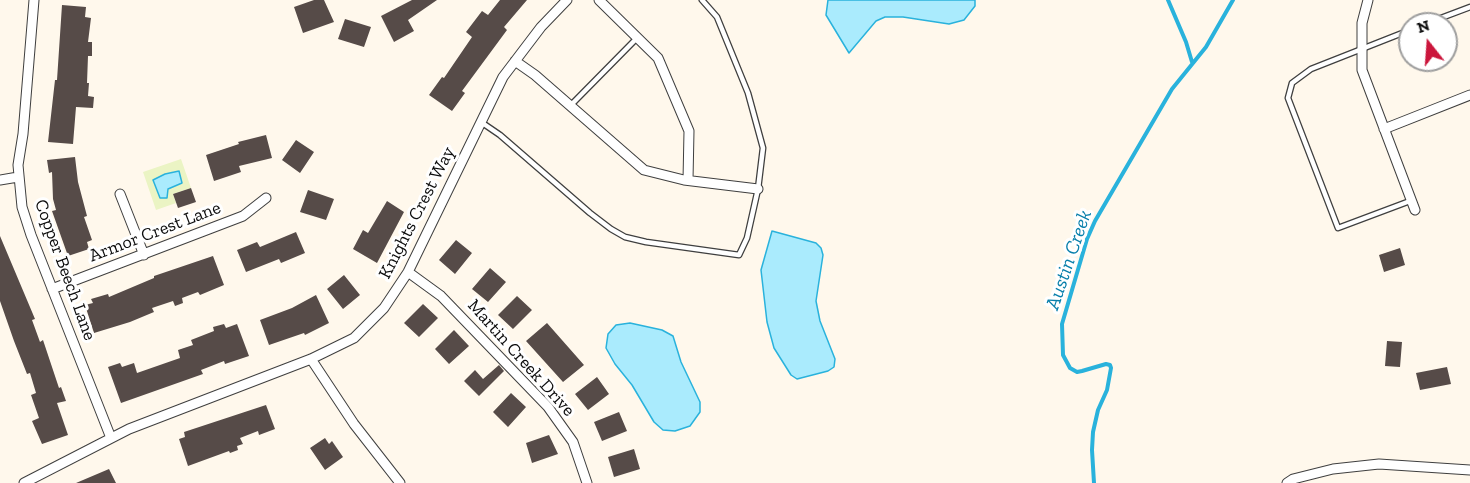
<!DOCTYPE html>
<style>
body{margin:0}
#map{position:relative;width:1470px;height:483px;overflow:hidden;background:#fff8ec;font-family:"Zilla Slab",serif}
canvas{display:block}
.north{position:absolute;left:1398px;top:12px;width:60px;height:60px;box-sizing:border-box;background:#fff;border:2px solid #9e9e9e;border-radius:50%;rotate:343deg;font-size:16px;font-weight:700;line-height:24px;text-align:center;color:#0c0c0c}
.north::after{content:'';display:block;margin:auto;width:21px;height:27px;background:#cb163c;clip-path:polygon(50% 0,100% 100%,50% 72%,0 100%)}
</style>
<div id="map">
<canvas width="1470" height="483"></canvas>
<div class="north">N</div>
</div>
<script>
const c = document.querySelector('canvas').getContext('2d');
c.lineJoin = 'round';
function paint(path, color) { c.fillStyle = color; c.fill(path, 'evenodd'); }
const toPath = rows => new Path2D(rows.map(r => 'M' + r).join(''));
function strokePath(path, color, width, dash) { c.strokeStyle = color; c.lineWidth = width; c.lineCap = dash ? 'butt' : 'round'; c.setLineDash(dash || []); c.stroke(path); }
function write(font, color, halo, rows, align = 'center') {
  c.font = font + ' "Zilla Slab",serif'; c.lineWidth = 6; c.setLineDash([]); c.textBaseline = 'middle'; c.strokeStyle = halo; c.fillStyle = color; for (const [text, x, y, turn = 0] of rows) {
    c.save(); c.translate(x, y); c.rotate((+turn || 0) * Math.PI / 180); c.textAlign = isNaN(turn) ? turn : align; if (halo) c.strokeText(text, 0, 0); c.fillText(text, 0, 0); c.restore();
  }
}
paint(toPath([
 [181,159,191,188,173,194,176,203,156,210,143,172]
]), '#ebf4c4');
const water = toPath([
 [828,0,975,0,975,6,964,20,949,24,903,17,885,17,876,21,849,53,826,15,828,0],
 [179,171,182,183,168,189,167,198,160,198,153,180,165,174,179,171],
 [772,231,816,243,821,248,823,255,816,301,820,321,835,359,834,367,828,371,797,379,791,375,774,348,767,322,761,270,772,231],
 [630,323,662,330,673,336,681,362,700,402,700,412,690,426,675,431,663,430,654,422,632,385,615,364,606,348,608,334,616,325,630,323]
]);
paint(water, '#aaebfd');
strokePath(water, '#29b2dc', 1.5);
strokePath(toPath([
 [1168,0,1186,42,1192,62],
 [1094,483,1092,450,1093,432,1098,410,1107,390,1111,368,1110,365,1106,364,1082,371,1077,372,1070,368,1063,355,1062,324,1087,239,1095,221,1172,89,1206,47,1233,0]
]), '#29b2dc', 4);
paint(toPath([
 [314,0,324,0,334,22,303,33,294,7],
 [412,0,437,0,408,20,414,31,394,42,381,16],
 [500,0,527,0,504,27,507,30,462,91,465,93,452,111,429,95,442,77,444,78,472,37,466,32,482,11,488,15],
 [62,5,86,7,85,17,91,18,88,42,92,42,92,56,88,56,87,83,89,83,88,96,94,97,93,108,76,107,73,144,48,142,55,80,57,80],
 [345,19,371,27,364,47,338,39],
 [266,135,272,158,239,166,241,172,214,181,206,155,239,144,238,142],
 [296,140,314,152,300,173,282,160],
 [75,157,78,182,87,216,84,217,92,240,87,242,89,249,68,256,52,211,56,210,53,199,52,172,49,173,47,160],
 [191,188,196,202,178,208,173,194],
 [308,190,334,199,326,220,300,212],
 [387,201,404,212,377,263,353,249,363,230,368,233],
 [296,232,305,253,281,263,279,259,246,272,237,250,257,242,260,247],
 [0,236,35,319,32,320,40,342,43,340,59,388,61,387,66,401,57,403,68,435,42,444,32,421,39,418,31,395,36,393,30,373,27,374,14,341,0,301],
 [456,240,472,253,455,274,439,260],
 [1400,248,1405,265,1384,272,1379,255],
 [213,256,224,285,200,295,198,292,182,298,183,303,175,306,173,301,152,308,154,312,130,322,94,333,85,305,93,303,91,299,108,294,109,297,154,278,154,276],
 [490,268,506,282,488,302,472,289],
 [344,275,360,295,343,309,327,289],
 [316,295,329,323,305,335,304,333,269,345,260,320,292,308],
 [517,296,532,310,513,329,498,315],
 [423,304,438,318,419,337,404,323],
 [547,323,584,365,563,382,526,341],
 [224,324,226,328,237,324,249,356,225,364,224,361,201,370,203,374,121,403,108,367,120,363,122,367,134,363,137,373,180,358,178,350,193,345,191,340,214,331,213,327],
 [454,330,469,346,449,364,435,349],
 [1387,341,1402,342,1400,367,1385,366],
 [499,365,504,371,479,396,464,381,475,370,483,379],
 [1447,367,1451,384,1420,390,1416,373],
 [597,377,609,394,588,410,575,394],
 [511,393,526,407,508,427,493,412],
 [266,405,275,429,259,435,258,431,240,438,243,444,237,446,238,450,230,453,229,451,188,466,179,439,185,437,184,432],
 [619,412,627,431,602,441,594,422],
 [549,435,558,454,532,463,526,443],
 [325,438,329,444,332,441,343,457,325,470,310,448],
 [634,449,640,469,614,477,608,457],
 [109,469,116,483,76,483]
]), '#564b48');
const service = toPath([
 [1425,24,1470,7],
 [1410,30,1311,69,1292,83,1288,98,1338,228,1410,201],
 [570,106,637,38],
 [481,122,500,135,590,213,611,229,625,237,646,242,739,255,747,238,758,189,763,148,748,93,717,17,702,0]
]);
const minor = toPath([
 [34,0,23,134,18,165,22,207,31,235,111,438],
 [599,0,658,58,689,131,688,180],
 [1368,0,1362,23,1362,70,1415,210],
 [515,61,535,75,644,170,684,180,758,189],
 [1384,129,1470,95],
 [0,180,18,177],
 [120,194,144,255],
 [408,272,441,296,548,407,573,442,587,483],
 [52,289,243,216,266,198],
 [311,359,354,424,400,483],
 [24,483,129,429,311,359,354,338,384,308,408,272,503,77,541,27,567,0],
 [1287,483,1293,479,1333,469,1379,464,1470,470]
]);
strokePath(service, '#3f3f3f', 7);
strokePath(minor, '#3f3f3f', 11);
strokePath(service, '#fff', 4.5);
strokePath(minor, '#fff', 9);
write('18px', '#0c0c0c', '#fff', [
 ["Knights Crest Way",417,213,-63],
 ["Armor Crest Lane",155,232,-21],
 ["Copper Beech Lane",65,270,70],
 ["Martin Creek Drive",521,358,48]
]);
write('italic 20px', '#087fab', '#fff', [
 ["Austin Creek",1069,260,-71]
]);
</script>
